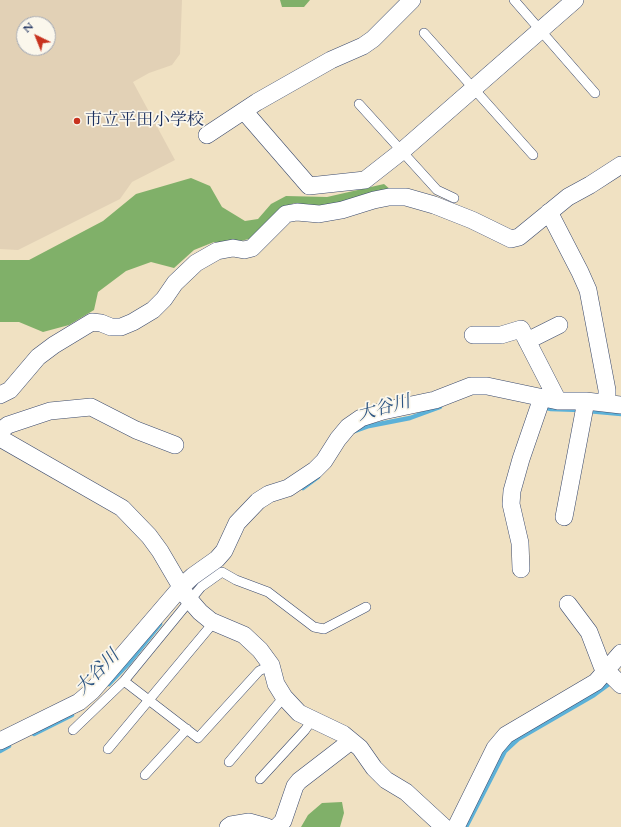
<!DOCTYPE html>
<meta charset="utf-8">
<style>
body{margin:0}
#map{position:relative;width:621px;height:827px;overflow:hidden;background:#f0e1c2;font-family:Cardo,serif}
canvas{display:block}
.north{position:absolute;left:16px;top:16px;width:40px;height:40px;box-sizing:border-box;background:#fbf7ec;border:1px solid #a1a7b3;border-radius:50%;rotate:317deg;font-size:11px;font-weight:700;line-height:16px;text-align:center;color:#1b2f5e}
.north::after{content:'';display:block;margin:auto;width:14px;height:18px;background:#c8321e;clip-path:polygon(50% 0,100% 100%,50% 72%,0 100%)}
</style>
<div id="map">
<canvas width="621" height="827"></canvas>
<div class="north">N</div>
</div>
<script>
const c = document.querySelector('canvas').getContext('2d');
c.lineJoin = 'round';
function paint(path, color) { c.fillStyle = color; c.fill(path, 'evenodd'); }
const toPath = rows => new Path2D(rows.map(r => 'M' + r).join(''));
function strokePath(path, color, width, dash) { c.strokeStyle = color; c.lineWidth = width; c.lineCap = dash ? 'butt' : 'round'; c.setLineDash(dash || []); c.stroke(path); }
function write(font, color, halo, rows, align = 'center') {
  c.font = font + ' Cardo,"Noto Serif JP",serif'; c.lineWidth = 3.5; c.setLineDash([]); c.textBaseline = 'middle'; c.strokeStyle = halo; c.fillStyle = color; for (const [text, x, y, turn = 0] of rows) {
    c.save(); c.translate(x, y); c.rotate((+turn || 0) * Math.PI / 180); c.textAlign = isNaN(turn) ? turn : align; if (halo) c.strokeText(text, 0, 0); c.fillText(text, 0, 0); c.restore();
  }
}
paint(toPath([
 [0,0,182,0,180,54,172,65,149,73,133,82,175,160,132,182,120,199,18,250,0,249],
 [24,24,48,24,48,48,24,48]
]), '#e2d1b6');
paint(toPath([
 [280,0,310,0,304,7,282,7],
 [191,178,210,186,222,207,245,221,258,219,271,204,286,196,327,197,384,184,391,190,361,201,312,207,294,203,276,214,253,238,232,243,214,242,194,250,174,268,151,262,126,271,98,292,94,310,69,325,43,332,19,322,0,322,0,260,29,260,103,221,136,194],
 [342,802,344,813,340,827,301,827,308,815,322,803]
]), '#80b069');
strokePath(toPath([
 [543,407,551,409,581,410],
 [588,411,621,414],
 [355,431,369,426,410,418,440,407],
 [303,488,318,477],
 [109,684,128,664,160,624],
 [34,734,72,715],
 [0,751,9,746],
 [466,827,505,751,518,739,594,695,609,684]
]), '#5cb1d8', 4.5);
const service = toPath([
 [514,0,595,93],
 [424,33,533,155],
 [359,104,437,190,454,198],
 [124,681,198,738,259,671,271,665],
 [73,730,124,681,201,587,222,572,236,580,268,592,314,627,324,629,366,607],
 [108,749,214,622],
 [229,762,284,697],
 [145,775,187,729],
 [260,779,305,730,312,720]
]);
const minor = toPath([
 [244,111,309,186,365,180,402,151,575,0],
 [207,135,257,102,331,60,363,46,373,39,412,0],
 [549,212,580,272,588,290,607,390,607,403],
 [473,335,501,335,521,329,558,401],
 [527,341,559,325],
 [0,395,10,390,38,357,54,345,92,322,101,323,111,327,121,327,133,322,153,310,164,299,175,283,196,263,217,251,233,248,244,250,252,248,286,214,297,212,319,214,342,210,374,200,389,197,406,197,434,205,472,220,511,239,519,237,568,197,590,185,621,165],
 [0,431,8,425,50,411,91,407,136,430,175,445],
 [0,438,122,508,149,536,160,551,187,597,200,612,211,621,244,635,260,650,271,665,276,684,284,697,299,713,343,734,360,748,374,768,386,780,406,792,444,827],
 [564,517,586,401],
 [521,569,520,543,511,504,512,491,521,459,542,398],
 [568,604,589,632,602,666,621,685],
 [0,741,79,702,92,691,182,586,193,576,217,559,224,551,237,523,258,501,269,494,288,488,315,470,324,461,338,439,348,427,361,418,383,411,435,400,471,386,487,386,558,401,586,401,621,405],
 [228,827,231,825,249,822,267,827],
 [277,827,283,821,295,786,299,781,351,741],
 [456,827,495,748,506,735,596,682,621,653]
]);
strokePath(service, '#3b4a6d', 10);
strokePath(minor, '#3b4a6d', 18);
strokePath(service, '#fff', 9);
strokePath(minor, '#fff', 17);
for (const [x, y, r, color] of [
 [77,121,4,"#c8321e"]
]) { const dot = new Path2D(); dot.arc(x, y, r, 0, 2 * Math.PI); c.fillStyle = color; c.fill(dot); strokePath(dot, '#fbf7ec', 1.5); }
write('17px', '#1b2f5e', '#fbf7ec', [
 ["市立平田小学校",85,121]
], 'left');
write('italic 18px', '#2e5683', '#fbf7ec', [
 ["大谷川",384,409,-15],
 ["大谷川",98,673,-46]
]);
</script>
